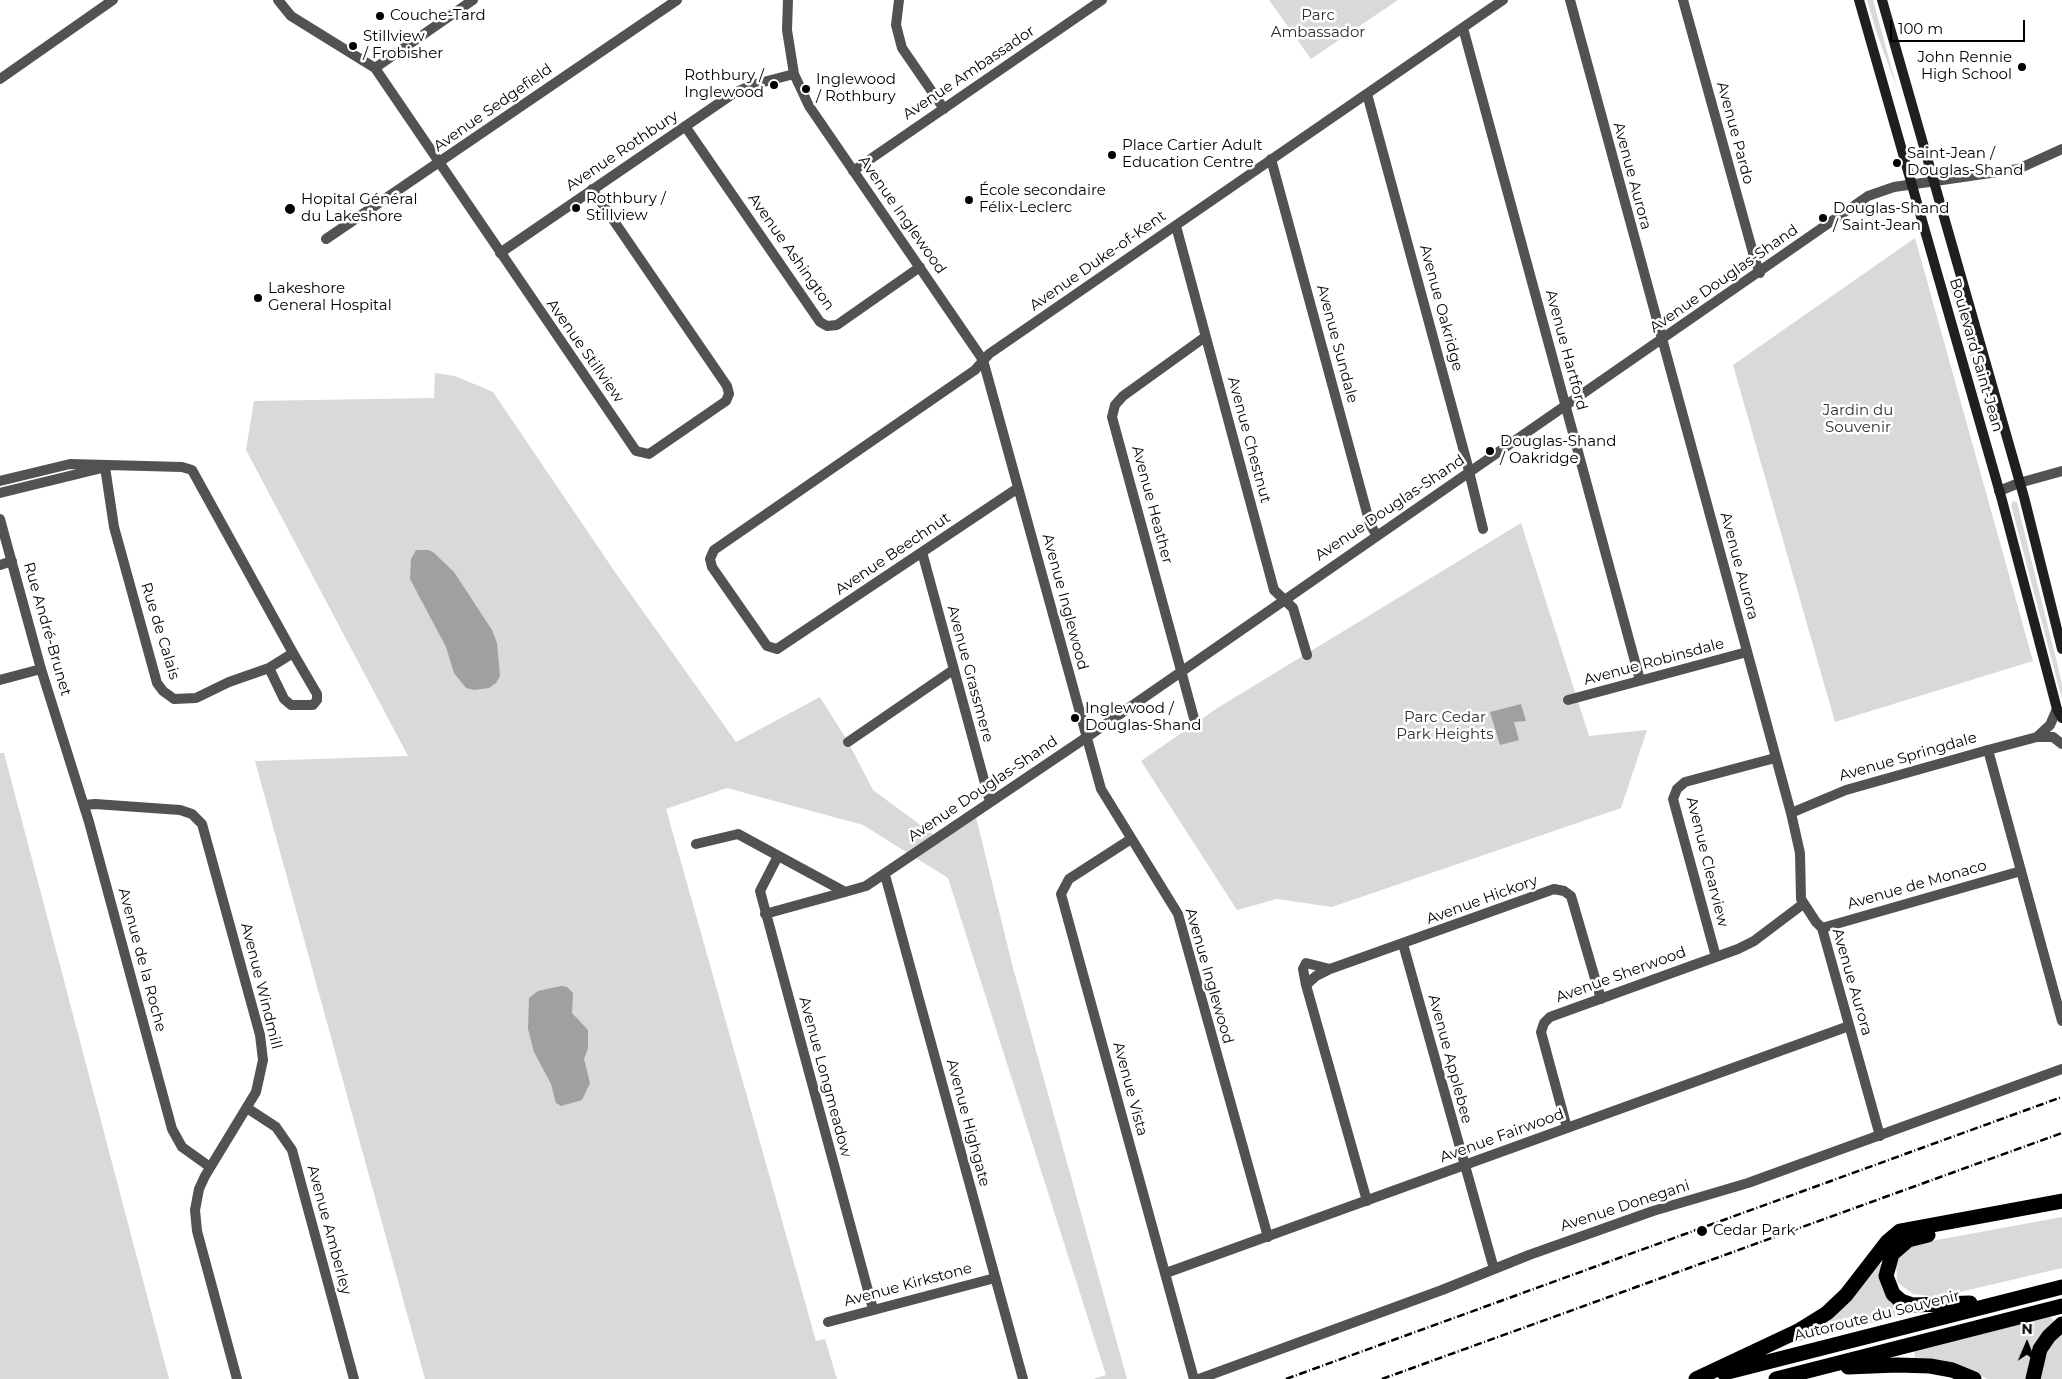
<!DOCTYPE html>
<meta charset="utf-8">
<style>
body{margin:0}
#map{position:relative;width:2062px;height:1379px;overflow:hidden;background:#fff;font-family:Montserrat,sans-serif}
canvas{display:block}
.north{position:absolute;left:2002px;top:1319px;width:50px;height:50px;-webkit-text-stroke:4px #fff;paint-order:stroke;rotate:1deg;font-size:14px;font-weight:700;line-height:20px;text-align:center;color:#000}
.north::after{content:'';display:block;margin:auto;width:18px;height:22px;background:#000;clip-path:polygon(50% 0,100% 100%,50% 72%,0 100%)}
.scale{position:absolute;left:1890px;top:20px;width:135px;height:22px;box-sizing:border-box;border:2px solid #000;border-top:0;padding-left:6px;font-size:15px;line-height:18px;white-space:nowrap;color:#000;-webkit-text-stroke:4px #fff;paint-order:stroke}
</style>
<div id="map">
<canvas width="2062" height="1379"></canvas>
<div class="north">N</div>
<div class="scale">100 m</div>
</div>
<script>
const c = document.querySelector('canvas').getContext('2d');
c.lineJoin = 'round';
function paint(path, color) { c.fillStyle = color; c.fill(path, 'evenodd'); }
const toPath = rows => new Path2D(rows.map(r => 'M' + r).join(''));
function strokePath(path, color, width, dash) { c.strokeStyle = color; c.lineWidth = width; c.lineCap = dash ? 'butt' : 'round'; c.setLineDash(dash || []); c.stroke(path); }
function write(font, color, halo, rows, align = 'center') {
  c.font = font + ' Montserrat,sans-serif'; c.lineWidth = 5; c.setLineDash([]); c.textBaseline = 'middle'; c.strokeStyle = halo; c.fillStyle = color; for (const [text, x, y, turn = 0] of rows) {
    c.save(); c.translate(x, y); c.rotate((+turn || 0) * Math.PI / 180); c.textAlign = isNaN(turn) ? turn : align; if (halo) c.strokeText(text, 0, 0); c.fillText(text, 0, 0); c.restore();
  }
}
paint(toPath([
 [1269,0,1398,0,1311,59],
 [1867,0,1873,0,1897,88,1877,34],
 [1915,238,2033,661,1835,722,1733,365],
 [1945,271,1976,358,1989,409,1968,351],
 [435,373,455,376,493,392,615,572,736,742,820,697,848,742,873,790,938,838,975,813,1012,964,1127,1379,1093,1379,1106,1375,948,878,863,825,727,788,666,809,816,1341,825,1339,837,1379,425,1379,255,761,408,756,246,450,254,401,434,398],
 [2013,501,2017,502,2058,667,2062,685,2062,699,2011,505],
 [1521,523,1589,736,1647,730,1621,808,1332,907,1277,899,1237,910,1141,761,1219,707],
 [0,753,4,753,169,1379,0,1379],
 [2062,1217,2062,1268,1956,1293,1931,1296,1913,1294,1897,1282,1896,1262,1902,1251,1915,1244],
 [1879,1263,1882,1265,1882,1281,1918,1311,1794,1343,1791,1342],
 [2050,1316,2054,1321,2028,1379,1987,1379,1967,1368,1915,1358,1914,1351],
 [2062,1332,2062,1379,2039,1379,2048,1348]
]), '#d9d9d9');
paint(toPath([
 [416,550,429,550,434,553,454,572,492,630,497,643,500,676,496,683,489,688,474,690,466,688,454,673,446,647,410,579,411,559],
 [1521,704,1526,721,1514,722,1519,740,1500,745,1490,712],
 [561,986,567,987,573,993,572,1013,588,1030,588,1048,584,1059,590,1083,582,1100,561,1106,556,1103,551,1084,534,1052,528,1029,529,998,538,991]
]), '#a0a0a0');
strokePath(toPath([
 [278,0,291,16,375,68,636,451,649,454,726,401,729,394,727,386,592,189],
 [788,0,787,30,794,74,809,106,983,360,1101,789,1178,914,1268,1237],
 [899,0,896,25,902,48,944,109],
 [1570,0,1791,813,1800,853,1801,899,1816,922,1822,928,1880,1136],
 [1683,0,1755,260,1760,273],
 [1463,28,1640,680],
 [375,68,473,0],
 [0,79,113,0],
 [1367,94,1466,459,1483,529],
 [685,126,820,322,827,326,837,325,920,267],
 [1271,159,1370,524,1377,536],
 [853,171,1102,0],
 [1176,226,1274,590,1293,608,1307,655],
 [326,239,677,0],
 [500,253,734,93,752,85,794,74],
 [0,481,70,464,182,467,192,470,293,653,269,668,229,682,196,698,174,699,163,691,157,683,114,527,105,467],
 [1018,488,777,649,767,646,712,567,710,559,714,550,975,370,989,354,1503,0],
 [1999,491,2019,483,2062,471],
 [0,493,102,468],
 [0,519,41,669,89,822,172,1129,182,1147,210,1167],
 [922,552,990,802],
 [0,565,12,561],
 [269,668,284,699,291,705,313,705,317,700,317,694,293,653],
 [0,680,41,669],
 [1568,700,1747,652],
 [1195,722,1112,417,1115,405,1123,396,1205,337],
 [848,742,953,670],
 [84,805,95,804,180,810,192,814,202,824,260,1035,263,1060,256,1092,205,1176,199,1189,195,1210,197,1231,237,1379],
 [1791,813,1846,790,1988,750],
 [1131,839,1069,879,1061,894,1194,1379],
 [696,844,738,834,845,892,866,886,1087,737,1868,196,1894,187,2018,169,2062,149],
 [778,856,760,891,873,1309],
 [885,875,1023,1379],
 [765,914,845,892],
 [1822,928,2021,871],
 [1403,944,1494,1269],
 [1716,957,1673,799,1677,789,1685,782,1775,758],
 [1306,985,1316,976,1330,969],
 [247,1108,276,1127,292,1150,354,1379],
 [1567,1128,1541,1032,1544,1023,1550,1017,1738,949,1754,941,1803,904],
 [1367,1201,1306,985,1303,969,1306,963,1330,969,1554,889,1564,891,1571,896,1601,999],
 [1166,1273,1849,1026],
 [828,1322,995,1278],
 [1199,1379,1442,1290,1529,1255,1653,1211,1748,1183,2062,1069]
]), '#525252', 10);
strokePath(toPath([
 [2037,737,2050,725,2057,709],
 [2062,744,2053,737,2037,737,1988,750,2062,1021]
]), '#525252', 10);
strokePath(toPath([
 [1859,0,2002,500,2057,709,2062,718],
 [1882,0,2024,497,2062,649]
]), '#1f1f1f', 10);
strokePath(toPath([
 [1928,1235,1908,1240,1892,1254,1886,1276,1893,1294,1901,1301,1913,1305,1970,1303],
 [1848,1367,1897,1365,1930,1366,1952,1370,1974,1379],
 [1724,1373,2062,1287],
 [1696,1379,1798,1331,1827,1313,1846,1295,1887,1242,1900,1231,2062,1201],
 [1776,1379,2062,1306],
 [2033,1379,2040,1349,2049,1336,2062,1324]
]), '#000', 15);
strokePath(toPath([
 [1286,1379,2062,1097],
 [1382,1379,2062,1133]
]), '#000', 2.5, [8, 2.5, 1, 2.5]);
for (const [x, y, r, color] of [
 [380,16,5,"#000"],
 [353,46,5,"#000"],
 [2022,67,5,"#000"],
 [774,85,5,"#000"],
 [806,89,5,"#000"],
 [1112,155,5,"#000"],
 [1897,163,5,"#000"],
 [969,200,5,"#000"],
 [576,208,5,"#000"],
 [290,209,6,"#000"],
 [1823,218,5,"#000"],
 [258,298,5,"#000"],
 [1490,451,5,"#000"],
 [1075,718,5,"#000"],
 [1702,1231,6,"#000"]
]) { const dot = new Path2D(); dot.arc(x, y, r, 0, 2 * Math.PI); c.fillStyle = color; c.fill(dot); strokePath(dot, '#fff', 2); }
write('15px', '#000', '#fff', [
 ["Couche-Tard",390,16],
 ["Stillview",363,37],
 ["/ Frobisher",363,54],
 ["John Rennie",2012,58,"right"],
 ["High School",2012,75,"right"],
 ["Rothbury /",764,76,"right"],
 ["Inglewood",764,93,"right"],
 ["Inglewood",816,80],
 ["/ Rothbury",816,97],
 ["Place Cartier Adult",1122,146],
 ["Education Centre",1122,163],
 ["Saint-Jean /",1907,154],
 ["Douglas-Shand",1907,171],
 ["École secondaire",979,191],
 ["Félix-Leclerc",979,208],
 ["Rothbury /",586,199],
 ["Stillview",586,216],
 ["Hopital Général",301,200],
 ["du Lakeshore",301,217],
 ["Douglas-Shand",1833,209],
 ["/ Saint-Jean",1833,226],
 ["Lakeshore",268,289],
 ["General Hospital",268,306],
 ["Douglas-Shand",1500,442],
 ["/ Oakridge",1500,459],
 ["Inglewood /",1085,709],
 ["Douglas-Shand",1085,726],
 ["Cedar Park",1713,1231]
], 'left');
write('15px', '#303030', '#fff', [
 ["Parc",1318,16],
 ["Ambassador",1318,33],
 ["Jardin du",1858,411],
 ["Souvenir",1858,428],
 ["Parc Cedar",1445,718],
 ["Park Heights",1445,735]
]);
write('15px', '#000', '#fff', [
 ["Avenue Ambassador",969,73,-34],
 ["Avenue Sedgefield",493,108,-35],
 ["Avenue Pardo",1735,133,75],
 ["Avenue Rothbury",622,151,-34],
 ["Avenue Aurora",1632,176,75],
 ["Avenue Inglewood",902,215,55],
 ["Avenue Ashington",791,252,55],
 ["Avenue Duke-of-Kent",1098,261,-35],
 ["Avenue Douglas-Shand",1724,279,-35],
 ["Avenue Oakridge",1441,308,75],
 ["Avenue Sundale",1337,344,75],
 ["Avenue Hartford",1566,350,75],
 ["Avenue Stillview",585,351,55],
 ["Boulevard Saint-Jean",1976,355,74],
 ["Avenue Chestnut",1249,440,75],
 ["Avenue Heather",1152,505,75],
 ["Avenue Douglas-Shand",1390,508,-34],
 ["Avenue Beechnut",893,554,-34],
 ["Avenue Aurora",1739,566,75],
 ["Avenue Inglewood",1065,602,75],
 ["Rue André-Brunet",47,629,74],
 ["Rue de Calais",160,631,73],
 ["Avenue Robinsdale",1654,662,-15],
 ["Avenue Grassmere",970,674,75],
 ["Avenue Springdale",1908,757,-16],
 ["Avenue Douglas-Shand",983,789,-34],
 ["Avenue Clearview",1707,862,76],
 ["Avenue de Monaco",1917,885,-16],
 ["Avenue Hickory",1482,900,-20],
 ["Avenue de la Roche",142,960,75],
 ["Avenue Sherwood",1621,975,-20],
 ["Avenue Inglewood",1209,976,74],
 ["Avenue Aurora",1852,982,74],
 ["Avenue Windmill",261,986,76],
 ["Avenue Applebee",1450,1059,75],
 ["Avenue Longmeadow",825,1077,75],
 ["Avenue Vista",1130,1089,75],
 ["Avenue Highgate",968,1123,75],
 ["Avenue Fairwood",1502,1136,-20],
 ["Avenue Donegani",1625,1206,-18],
 ["Avenue Amberley",329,1230,75],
 ["Avenue Kirkstone",908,1285,-15],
 ["Autoroute du Souvenir",1877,1316,-14]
]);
</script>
